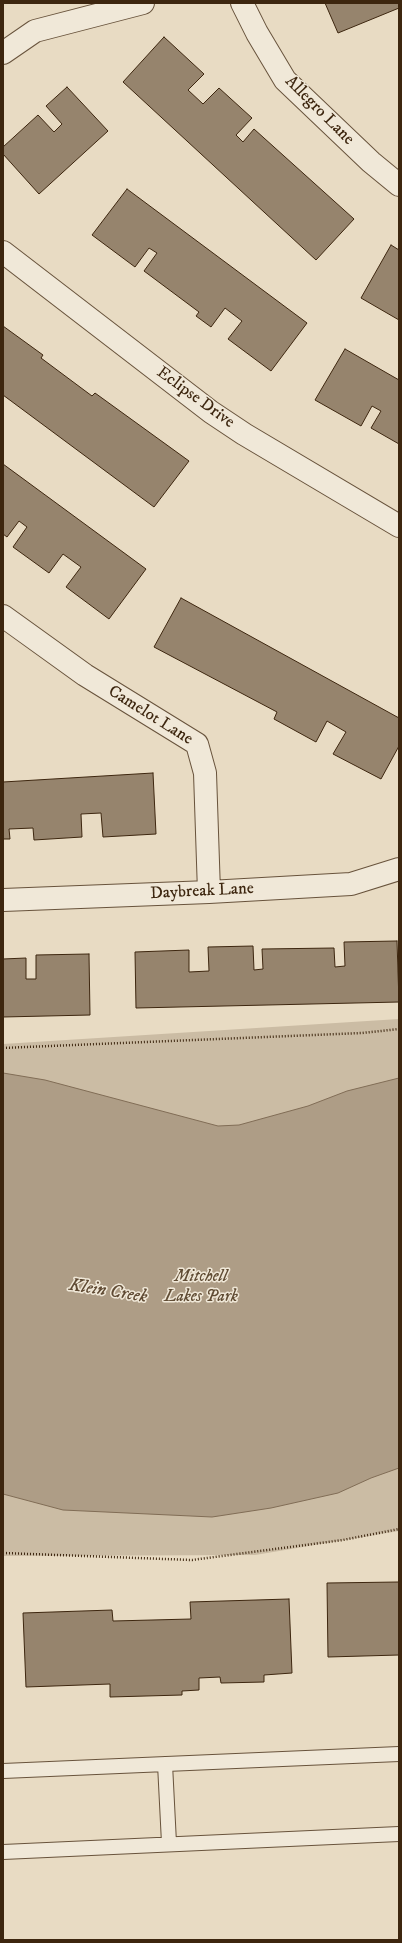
<!DOCTYPE html>
<style>
body{margin:0}
#map{position:relative;width:402px;height:1943px;overflow:hidden;background:#e8dbc3;font-family:"IM FELL DW Pica",serif}
canvas{display:block}
.frame{position:absolute;inset:0;border:4px solid #3d260f;pointer-events:none}
</style>
<div id="map">
<canvas width="402" height="1943"></canvas>
<div class="frame"></div>
</div>
<script>
const c = document.querySelector('canvas').getContext('2d');
c.lineJoin = 'round';
function paint(path, color) { c.fillStyle = color; c.fill(path, 'evenodd'); }
const toPath = rows => new Path2D(rows.map(r => 'M' + r).join(''));
function strokePath(path, color, width, dash) { c.strokeStyle = color; c.lineWidth = width; c.lineCap = dash ? 'butt' : 'round'; c.setLineDash(dash || []); c.stroke(path); }
function write(font, color, halo, rows, align = 'center') {
  c.font = font + ' "IM FELL DW Pica",serif'; c.lineWidth = 3; c.setLineDash([]); c.textBaseline = 'middle'; c.strokeStyle = halo; c.fillStyle = color; for (const [text, x, y, turn = 0] of rows) {
    c.save(); c.translate(x, y); c.rotate((+turn || 0) * Math.PI / 180); c.textAlign = isNaN(turn) ? turn : align; if (halo) c.strokeText(text, 0, 0); c.fillText(text, 0, 0); c.restore();
  }
}
paint(toPath([
 [399,1019,399,1531,255,1555,3,1556,3,1044]
]), '#cbbca4');
const water = toPath([
 [3,1073,45,1080,218,1126,239,1125,308,1106,347,1091,399,1078,399,1468,371,1478,338,1493,271,1508,212,1517,63,1510,3,1494,3,1073]
]);
paint(water, '#ae9d86');
strokePath(water, '#816d56', 1);
const building = toPath([
 [325,3,399,3,399,8,338,33,325,3],
 [164,37,204,74,188,90,203,104,219,88,252,118,236,135,243,142,254,129,354,219,316,260,123,82,164,37],
 [67,87,108,131,39,194,3,154,3,147,38,115,54,132,62,124,46,106,67,87],
 [127,189,307,323,271,371,228,339,242,321,225,308,211,327,196,316,199,312,144,271,157,253,149,248,135,267,92,235,127,189],
 [391,245,399,250,399,320,361,298,391,245],
 [3,326,43,355,41,358,92,396,95,393,189,461,154,507,3,395,3,326],
 [345,349,399,380,399,444,371,428,381,411,372,406,361,426,315,400,345,349],
 [3,464,146,569,109,619,66,587,81,567,63,554,49,573,13,547,27,527,19,521,7,537,3,534,3,464],
 [181,598,399,718,399,746,381,779,333,754,346,732,327,721,316,742,274,719,277,712,154,647,181,598],
 [153,773,156,834,103,837,101,813,81,814,82,837,34,840,33,828,9,829,10,839,3,839,3,782,153,773],
 [397,941,399,1002,136,1008,135,952,189,950,189,972,209,971,208,947,253,946,254,970,263,969,262,949,334,948,335,967,345,966,344,942,397,941],
 [89,954,90,1015,3,1017,3,959,26,958,26,979,36,979,36,955,89,954],
 [399,1582,399,1655,328,1657,327,1583,399,1582],
 [289,1599,292,1673,264,1675,264,1682,221,1683,220,1677,199,1678,199,1690,182,1691,182,1695,110,1697,110,1684,26,1687,23,1613,112,1610,113,1621,191,1619,190,1602,289,1599]
]);
paint(building, '#96846d');
strokePath(building, '#3d260f', 1);
const service = toPath([
 [165,1764,169,1843],
 [3,1771,399,1754],
 [3,1852,399,1834]
]);
const minor = toPath([
 [242,3,257,33,285,80,371,162,399,185],
 [3,53,35,31,143,3],
 [3,252,211,412,244,434,399,526],
 [3,616,85,675,197,744,205,773,209,892],
 [3,900,209,892,351,884,399,869]
]);
strokePath(service, '#68533c', 16);
strokePath(minor, '#68533c', 24);
strokePath(toPath([
 [3,1048,362,1033,399,1029],
 [3,1553,192,1560,343,1540,399,1529]
]), '#3d260f', 2.5, [1, 2]);
strokePath(service, '#f0e8d8', 14);
strokePath(minor, '#f0e8d8', 22);
write('17px', '#3d260f', '#f0e8d8', [
 ["Allegro Lane",319,111,45],
 ["Eclipse Drive",195,398,36],
 ["Camelot Lane",150,716,32],
 ["Daybreak Lane",202,892,-3]
]);
write('italic 17px', '#604c34', '#f0e8d8', [
 ["Mitchell",201,1277],
 ["Lakes Park",201,1297]
]);
write('italic 18px', '#5f4a33', '#f0e8d8', [
 ["Klein Creek",108,1292,9]
]);
</script>
